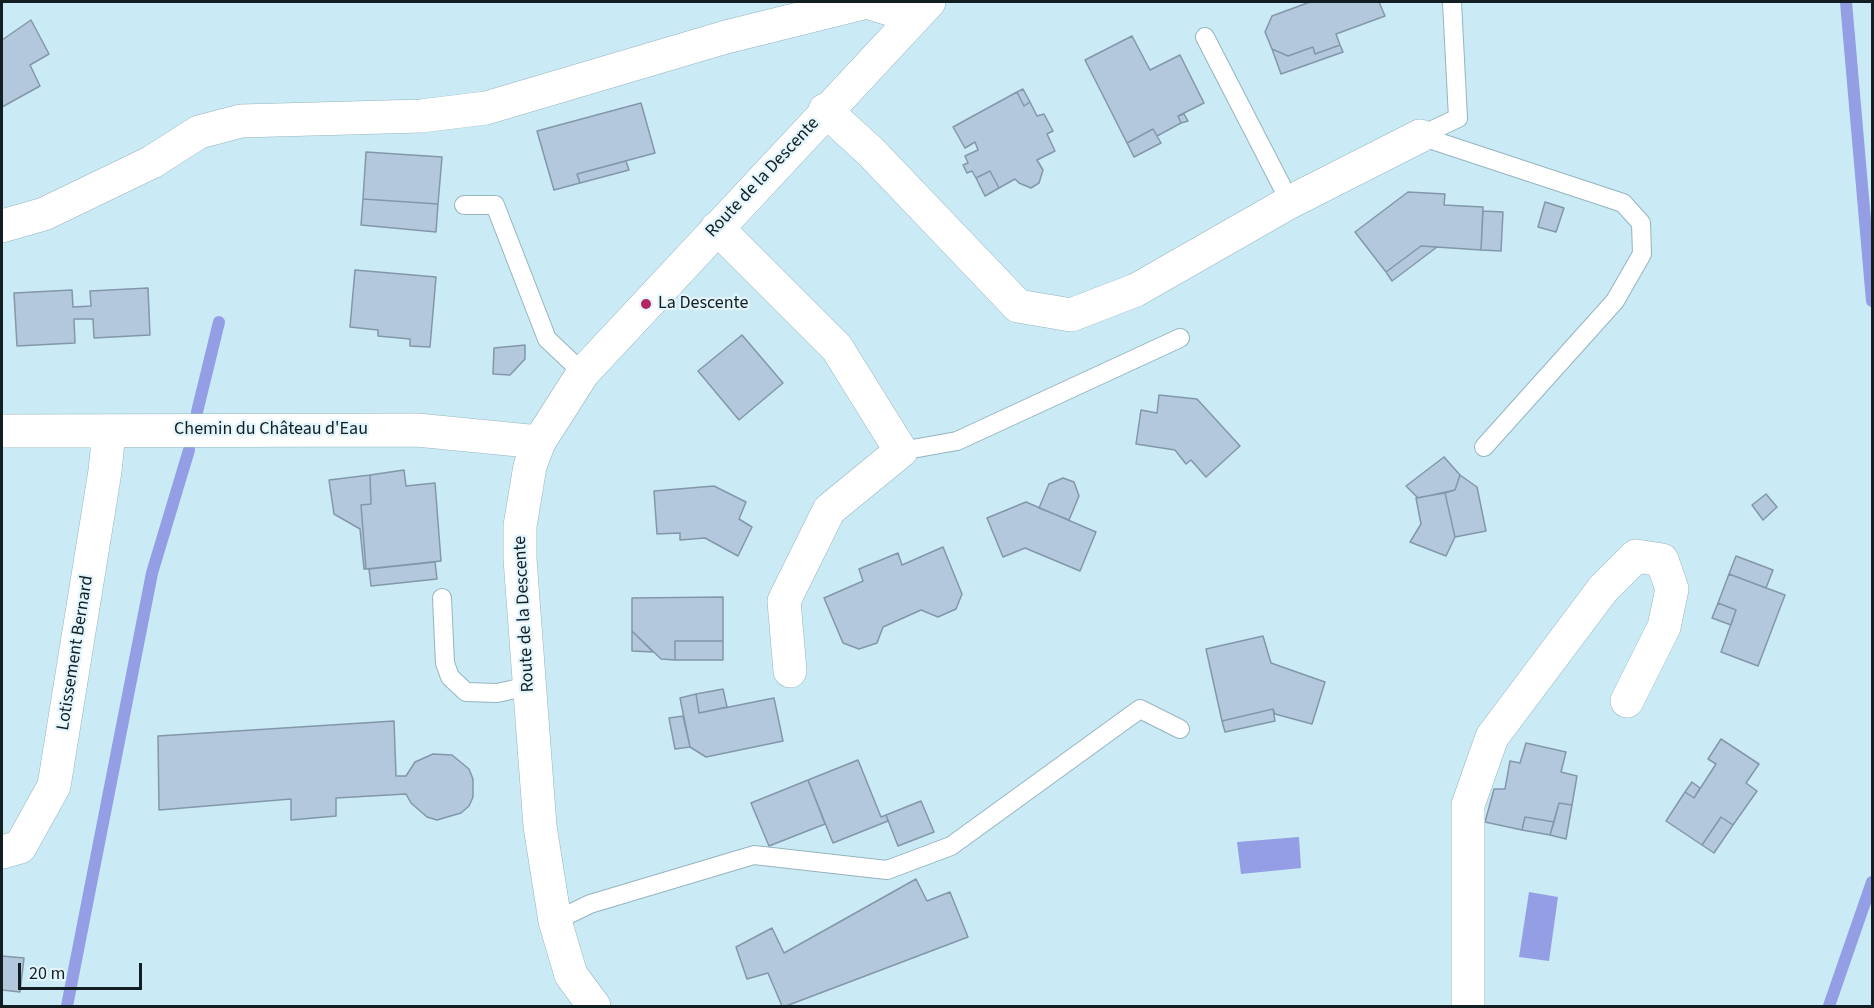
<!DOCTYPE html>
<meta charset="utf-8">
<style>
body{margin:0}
#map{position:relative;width:1874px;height:1008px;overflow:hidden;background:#caeaf5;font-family:"Source Sans 3",sans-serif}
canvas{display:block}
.frame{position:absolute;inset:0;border:3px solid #121e22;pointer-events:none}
.scale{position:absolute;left:18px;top:963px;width:124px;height:27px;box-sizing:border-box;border:3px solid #121e22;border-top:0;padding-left:8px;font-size:18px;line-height:21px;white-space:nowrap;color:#121e22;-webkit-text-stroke:4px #e2f5fc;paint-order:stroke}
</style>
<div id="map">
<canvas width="1874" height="1008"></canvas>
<div class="frame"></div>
<div class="scale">20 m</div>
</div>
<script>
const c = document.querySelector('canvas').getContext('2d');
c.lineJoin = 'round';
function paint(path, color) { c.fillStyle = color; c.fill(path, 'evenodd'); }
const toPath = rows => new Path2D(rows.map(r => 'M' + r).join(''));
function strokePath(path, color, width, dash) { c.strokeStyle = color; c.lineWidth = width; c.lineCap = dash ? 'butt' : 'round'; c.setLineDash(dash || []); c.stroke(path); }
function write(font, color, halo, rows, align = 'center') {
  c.font = font + ' "Source Sans 3",sans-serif'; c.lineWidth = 4.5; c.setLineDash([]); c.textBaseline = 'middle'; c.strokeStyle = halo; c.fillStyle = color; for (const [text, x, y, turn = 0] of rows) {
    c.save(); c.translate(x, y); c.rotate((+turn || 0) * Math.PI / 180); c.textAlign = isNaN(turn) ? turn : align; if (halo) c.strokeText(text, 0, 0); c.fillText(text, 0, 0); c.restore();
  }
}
paint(toPath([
 [1299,837,1301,868,1241,874,1237,842],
 [1529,892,1558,897,1549,961,1519,957]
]), '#939ee4');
strokePath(toPath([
 [1846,2,1872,301],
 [197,412,219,322],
 [67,1006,152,573,189,450],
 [1829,1006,1872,882]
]), '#939ee4', 12);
const building = toPath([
 [1310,2,1379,2,1385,16,1336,34,1340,45,1315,54,1313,47,1288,56,1272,49,1265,32,1272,16,1310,2],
 [31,20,49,54,30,65,40,86,2,107,2,40,31,20],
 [1132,36,1150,70,1180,55,1204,103,1178,116,1181,123,1157,136,1153,129,1127,143,1085,60,1132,36],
 [1340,45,1343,52,1281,74,1272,49,1288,56,1313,47,1315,54,1340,45],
 [1023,89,1030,102,1024,106,1017,92,1023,89],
 [1017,92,1024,106,1030,102,1037,116,1044,114,1053,131,1047,134,1055,151,1037,160,1043,170,1039,183,1031,188,1019,183,1015,179,999,188,990,171,976,178,972,171,967,173,963,165,968,163,965,156,978,150,975,142,965,148,953,127,1017,92],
 [641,103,655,153,577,174,580,183,554,190,537,131,641,103],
 [1184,114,1188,121,1181,123,1178,116,1184,114],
 [1153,129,1161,143,1134,157,1127,143,1153,129],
 [366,152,442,157,438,204,363,199,366,152],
 [626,161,629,170,580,183,577,174,626,161],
 [990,171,999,188,985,196,976,178,990,171],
 [1408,192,1445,194,1444,205,1483,207,1481,250,1421,246,1386,272,1355,232,1408,192],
 [363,199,438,204,436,232,361,225,363,199],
 [1545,202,1564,208,1556,232,1538,227,1545,202],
 [1483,211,1503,212,1501,251,1481,250,1483,211],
 [1421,246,1437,247,1392,281,1386,272,1421,246],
 [355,270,436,277,430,347,410,346,410,339,378,336,378,330,350,327,355,270],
 [148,288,150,335,94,338,93,319,74,319,75,343,17,346,14,293,72,290,73,307,91,306,90,291,148,288],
 [742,335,783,383,739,420,698,371,742,335],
 [525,345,525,359,510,375,493,374,494,348,525,345],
 [1159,395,1197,399,1240,446,1206,477,1191,460,1186,464,1175,450,1136,444,1141,410,1157,413,1159,395],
 [1444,457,1460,475,1455,490,1418,498,1406,486,1444,457],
 [404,470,406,486,435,483,441,561,366,569,361,505,371,504,370,475,404,470],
 [370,475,371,504,361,505,366,569,364,569,360,529,334,514,329,480,370,475],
 [1460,475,1477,487,1486,531,1455,537,1445,493,1455,490,1460,475],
 [1063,478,1074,482,1079,496,1069,520,1039,508,1049,484,1063,478],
 [714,486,746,502,739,519,752,527,738,556,705,538,680,540,680,533,657,534,654,491,714,486],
 [1445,493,1455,537,1446,556,1410,542,1421,524,1416,498,1445,493],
 [1766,494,1777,507,1763,520,1752,505,1766,494],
 [1026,502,1096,532,1080,571,1025,548,1003,557,987,518,1026,502],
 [943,547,962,594,956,609,938,617,921,610,883,627,877,643,859,649,843,643,824,598,863,581,859,569,898,553,902,565,943,547],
 [1736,556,1773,570,1766,588,1729,574,1736,556],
 [435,562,437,579,371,586,369,569,435,562],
 [1729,574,1785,595,1758,666,1721,652,1736,610,1718,603,1729,574],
 [723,597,723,641,675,641,675,660,661,659,632,631,632,598,723,597],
 [1718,603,1736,610,1731,625,1712,618,1718,603],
 [632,631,653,652,632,651,632,631],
 [1263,636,1271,663,1325,682,1312,724,1275,714,1273,709,1222,721,1206,649,1263,636],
 [675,641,723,641,723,660,675,660,675,641],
 [723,689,727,707,699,713,696,694,723,689],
 [696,694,699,713,774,698,783,741,706,757,690,747,680,698,696,694],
 [1273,709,1275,721,1225,732,1222,721,1273,709],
 [683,716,690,747,675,749,669,718,683,716],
 [394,721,396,776,406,776,415,762,433,754,452,755,469,769,473,779,473,797,469,806,461,813,437,820,427,817,411,803,406,794,336,798,336,816,291,820,291,799,159,810,158,736,394,721],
 [1721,739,1759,764,1746,783,1757,791,1733,825,1721,817,1702,845,1666,821,1685,792,1694,798,1716,764,1708,759,1721,739],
 [1526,743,1566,752,1561,772,1577,776,1572,805,1559,803,1554,822,1525,817,1522,830,1485,822,1494,789,1505,789,1510,761,1520,763,1526,743],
 [858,760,881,817,886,815,888,821,833,843,808,780,858,760],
 [808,780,825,824,769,846,751,803,808,780],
 [1692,782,1700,788,1694,798,1685,792,1692,782],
 [921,801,934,832,898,846,886,815,921,801],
 [1559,803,1572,805,1566,839,1550,835,1559,803],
 [1525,817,1554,822,1550,835,1522,830,1525,817],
 [1721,817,1733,825,1714,853,1702,845,1721,817],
 [916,879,927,901,950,892,968,937,786,1006,782,1006,768,973,747,979,736,947,772,928,784,953,916,879],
 [2,956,24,958,20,992,2,990,2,956]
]);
paint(building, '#b4c8dd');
strokePath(building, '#8397aa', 1.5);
const service = toPath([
 [1205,37,1290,202],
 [1420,136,1623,203,1641,223,1642,254,1615,301,1484,447],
 [1420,136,1458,118,1452,2],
 [464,205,495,205,547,339,583,373],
 [901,451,957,441,1180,338],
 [442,598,445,663,450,677,466,692,497,693,529,686],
 [555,921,590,904,754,855,887,870,951,846,1140,709,1180,729]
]);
const minor = toPath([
 [825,110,871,152,1018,306,1071,315,1136,290,1290,202,1420,136],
 [2,226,44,214,152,162,199,132,241,121,421,116,486,108,726,37,867,2,915,17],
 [717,228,837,348,901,451,829,510,784,601,790,671],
 [2,431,417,430,539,442],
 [2,852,20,847,54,786,105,471,109,432],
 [594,1006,571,975,555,921,540,826,520,559,520,526,530,466,539,442,583,373,929,2],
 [1468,1006,1468,805,1492,737,1603,589,1636,556,1662,560,1672,589,1664,627,1627,701]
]);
strokePath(service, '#95b4be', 20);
strokePath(minor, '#95b4be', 34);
strokePath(service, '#fff', 18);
strokePath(minor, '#fff', 33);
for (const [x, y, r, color] of [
 [646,304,6,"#b32760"]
]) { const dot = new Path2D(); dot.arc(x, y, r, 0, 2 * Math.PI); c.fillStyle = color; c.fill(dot); strokePath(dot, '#e2f5fc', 2); }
write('18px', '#121e22', '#e2f5fc', [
 ["Route de la Descente",763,178,-47],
 ["Chemin du Château d'Eau",271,430],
 ["Route de la Descente",525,614,-93],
 ["Lotissement Bernard",76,653,-81]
]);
write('18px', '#121e22', '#e2f5fc', [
 ["La Descente",658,304]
], 'left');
</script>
